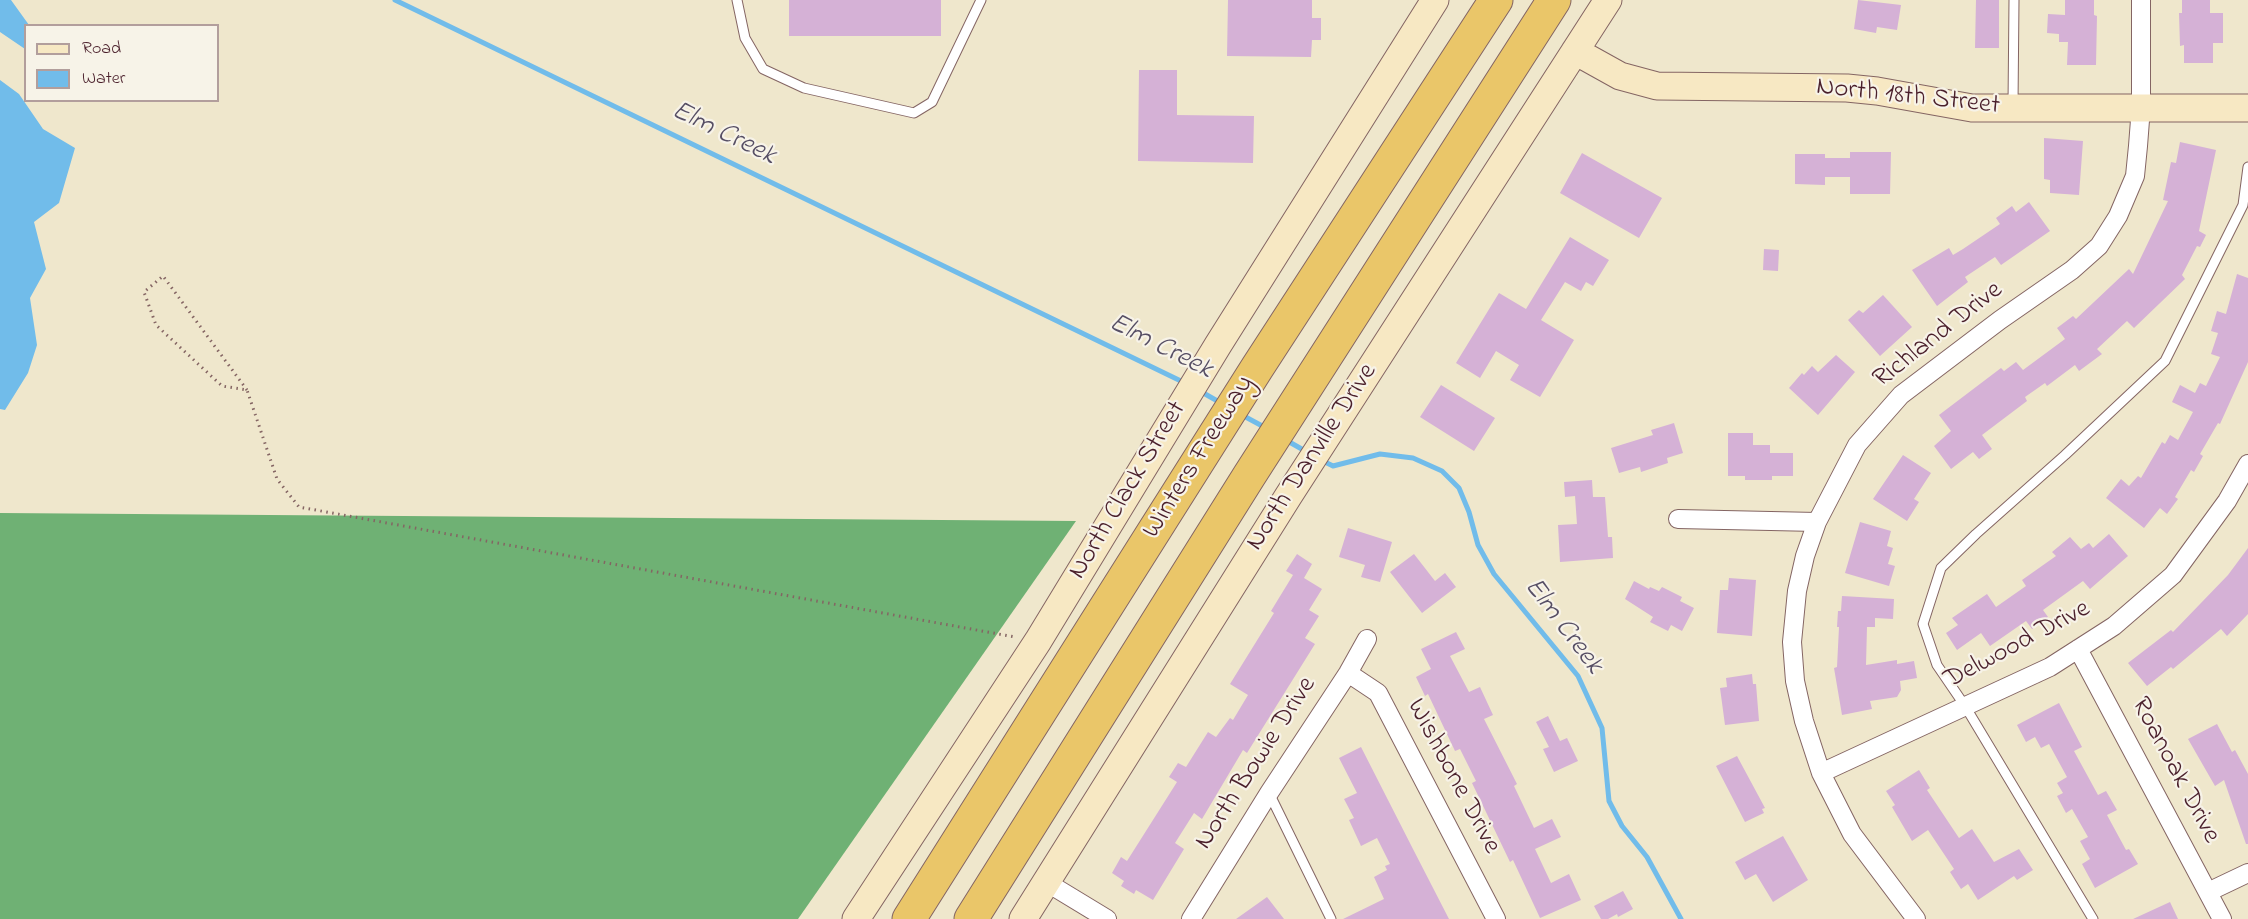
<!DOCTYPE html>
<style>
body{margin:0}
#map{position:relative;width:2248px;height:919px;overflow:hidden;background:#efe7cc;font-family:"Indie Flower",sans-serif}
canvas{display:block}
.legend{position:absolute;left:24px;top:24px;width:195px;height:78px;box-sizing:border-box;background:#f7f3e8;border:2px solid #b29e9c;margin:0;padding:8px 10px;list-style:none;font-size:18px;color:#4a1f2b}
.legend li{display:flex;align-items:center;gap:12px;height:30px}
.legend b{width:30px;border:2px solid #b29e9c}
</style>
<div id="map">
<canvas width="2248" height="919"></canvas>
<ul class="legend">
<li><b style="height:8px;background:#f7e8c3"></b>Road</li>
<li><b style="height:16px;background:#71bcea"></b>Water</li>
</ul>
</div>
<script>
const c = document.querySelector('canvas').getContext('2d');
c.lineJoin = 'round';
function paint(path, color) { c.fillStyle = color; c.fill(path, 'evenodd'); }
const toPath = rows => new Path2D(rows.map(r => 'M' + r).join(''));
function strokePath(path, color, width, dash) { c.strokeStyle = color; c.lineWidth = width; c.lineCap = dash ? 'butt' : 'round'; c.setLineDash(dash || []); c.stroke(path); }
function write(font, color, halo, rows, align = 'center') {
  c.font = font + ' "Indie Flower",sans-serif'; c.lineWidth = 4.5; c.setLineDash([]); c.textBaseline = 'middle'; c.strokeStyle = halo; c.fillStyle = color; for (const [text, x, y, turn = 0] of rows) {
    c.save(); c.translate(x, y); c.rotate((+turn || 0) * Math.PI / 180); c.textAlign = isNaN(turn) ? turn : align; if (halo) c.strokeText(text, 0, 0); c.fillText(text, 0, 0); c.restore();
  }
}
paint(toPath([
 [0,513,1076,521,798,919,0,919]
]), '#6fb174');
paint(toPath([
 [0,0,11,0,29,25,26,26,25,49,0,32],
 [0,80,19,94,43,129,75,148,59,203,34,222,46,269,30,298,37,345,28,373,5,410,0,409]
]), '#71bcea');
strokePath(toPath([
 [395,0,1185,383],
 [1198,390,1221,403],
 [1240,414,1266,428],
 [1284,439,1307,452],
 [1321,460,1333,466,1380,454,1413,458,1442,471,1459,488,1469,512,1478,545,1494,574,1578,676,1602,728,1609,801,1622,826,1647,857,1681,919]
]), '#71bcea', 5);
paint(toPath([
 [789,0,941,0,941,36,789,36],
 [1228,0,1312,0,1312,18,1321,18,1321,40,1312,40,1311,57,1227,56],
 [1858,0,1901,5,1897,30,1877,27,1876,33,1854,29],
 [1976,0,1999,0,1999,48,1975,48],
 [2065,0,2094,0,2094,15,2097,16,2096,65,2067,65,2068,42,2059,42,2059,34,2047,33,2048,14,2065,15],
 [2182,0,2210,0,2210,13,2223,13,2223,43,2213,43,2213,63,2184,63,2184,45,2180,46,2179,13,2182,13],
 [1139,70,1177,70,1177,115,1254,116,1253,163,1138,161],
 [2044,138,2083,141,2079,195,2050,193,2050,180,2044,179],
 [2180,142,2216,150,2199,231,2206,235,2200,247,2197,246,2182,275,2185,279,2134,328,2127,321,2097,349,2102,354,2079,371,2075,365,2047,386,2045,383,2025,397,2027,401,1982,435,1992,449,1979,459,1973,452,1951,469,1934,446,1951,431,1939,415,2001,368,2004,371,2016,362,2023,370,2065,339,2057,328,2073,316,2076,319,2129,269,2133,274,2168,201,2163,200,2171,162,2176,163],
 [1850,152,1891,152,1890,194,1850,194,1850,177,1825,177,1825,185,1795,184,1795,154,1825,154,1825,158,1850,158],
 [1582,153,1662,198,1639,238,1560,193],
 [2029,202,2050,231,2001,265,1995,257,1965,277,1968,282,1937,306,1912,270,1949,248,1953,255,1963,249,2000,224,1996,218,2012,206,2016,212],
 [1570,237,1609,260,1593,286,1586,282,1581,291,1565,282,1541,320,1574,340,1540,397,1510,380,1519,365,1496,351,1480,378,1456,363,1499,293,1526,309],
 [1764,249,1779,250,1778,271,1763,270],
 [2237,274,2248,278,2248,362,2220,424,2218,423,2200,454,2203,456,2194,472,2191,470,2175,497,2178,499,2167,514,2160,508,2144,528,2106,498,2121,479,2129,486,2138,476,2141,478,2162,442,2165,444,2170,435,2178,440,2193,412,2172,402,2180,385,2195,393,2200,383,2206,386,2220,357,2211,354,2218,333,2211,331,2217,311,2226,314],
 [1883,295,1912,327,1880,356,1848,320,1859,310,1863,313],
 [1836,355,1855,372,1818,415,1789,388,1802,373,1804,375,1812,366,1818,372],
 [1441,385,1495,418,1474,451,1420,417],
 [1674,423,1683,453,1667,458,1668,463,1641,472,1640,467,1619,473,1611,448,1653,435,1651,430],
 [1728,433,1753,433,1753,445,1770,445,1770,453,1793,453,1793,476,1772,476,1772,480,1745,480,1745,476,1728,476],
 [1903,455,1931,473,1914,499,1919,502,1907,521,1873,499],
 [1592,480,1593,497,1605,497,1608,537,1612,537,1613,558,1560,562,1558,525,1577,524,1575,496,1565,497,1564,482],
 [1860,522,1891,531,1887,546,1893,548,1888,564,1895,566,1889,586,1845,573],
 [1348,528,1392,542,1380,582,1361,577,1365,565,1339,557],
 [2109,534,2128,556,2090,589,2083,581,2043,610,2048,617,2032,629,2026,621,1990,646,1981,633,1957,650,1946,633,1958,625,1952,618,1987,594,1996,607,2026,586,2022,580,2056,556,2052,552,2070,537,2081,549,2089,543,2093,548],
 [2248,548,2248,614,2227,636,2221,629,2173,669,2171,667,2147,686,2128,663,2171,630,2173,632,2228,575],
 [1297,554,1312,564,1304,578,1322,589,1309,610,1319,616,1305,638,1315,644,1247,753,1243,750,1202,819,1194,813,1175,843,1184,849,1153,900,1136,890,1134,894,1121,886,1124,881,1112,873,1121,857,1127,861,1177,782,1169,777,1178,763,1186,767,1208,732,1216,737,1230,718,1233,720,1248,695,1230,684,1274,613,1271,611,1293,575,1286,571],
 [1414,554,1435,581,1445,573,1456,587,1422,613,1390,572],
 [1729,578,1756,580,1752,636,1717,633,1720,590,1728,590],
 [1634,581,1649,589,1650,587,1659,591,1662,587,1682,597,1680,601,1694,608,1682,631,1671,625,1668,631,1650,622,1653,617,1625,599],
 [1842,596,1894,599,1893,619,1875,618,1875,627,1867,627,1866,665,1897,660,1897,664,1914,661,1917,678,1900,681,1901,690,1897,697,1870,701,1872,709,1842,715,1834,668,1837,667,1839,627,1837,627,1838,611,1841,611],
 [1456,632,1465,649,1450,656,1469,692,1480,687,1493,715,1484,719,1517,784,1514,786,1534,828,1552,819,1561,837,1535,849,1551,883,1569,874,1581,900,1540,918,1513,860,1510,862,1486,812,1472,783,1476,781,1460,749,1455,751,1428,694,1425,696,1416,677,1431,669,1421,649],
 [1752,674,1753,684,1756,684,1759,721,1725,725,1720,688,1727,687,1726,678],
 [2059,703,2082,747,2074,751,2098,795,2106,791,2117,810,2107,815,2126,850,2129,849,2138,864,2095,888,2082,864,2090,859,2080,841,2088,837,2072,809,2066,813,2057,796,2063,793,2057,783,2067,777,2049,744,2041,748,2035,737,2026,742,2017,725],
 [1548,716,1560,741,1567,738,1578,761,1554,772,1543,749,1549,747,1536,722],
 [2217,724,2232,752,2235,750,2248,774,2248,844,2246,844,2224,780,2215,786,2188,739],
 [1361,747,1414,851,1449,919,1343,919,1384,899,1374,877,1387,870,1385,866,1390,864,1377,838,1361,846,1349,820,1354,818,1344,799,1357,793,1339,758],
 [1737,756,1765,808,1762,809,1764,813,1745,822,1716,766],
 [1919,770,1930,788,1927,790,1959,838,1972,829,1994,862,2019,849,2033,870,2017,880,2014,876,1978,900,1968,884,1961,889,1950,872,1954,869,1928,830,1912,841,1892,807,1895,805,1886,791],
 [1783,836,1808,880,1773,902,1756,874,1745,880,1735,862],
 [1623,891,1633,909,1618,917,1617,914,1608,919,1601,919,1594,906],
 [1267,897,1284,919,1236,919],
 [2170,902,2178,919,2133,919]
]), '#d5b1d6');
const lane = toPath([
 [737,0,745,38,763,69,804,88,914,113,932,102,981,0],
 [2013,105,2014,0],
 [1269,793,1331,919],
 [2093,919,1965,706,1937,665,1923,624,1941,568,1976,534,2065,455,2165,361,2243,205,2248,167]
]);
const street = toPath([
 [1678,519,1817,522],
 [2078,649,2222,919],
 [1348,673,1378,693,1496,919],
 [1821,773,2050,667,2114,626,2173,575,2227,501,2248,464],
 [1046,882,1107,919],
 [2208,892,2248,873],
 [1191,919,1269,793,1348,673,1367,639],
 [1916,919,1852,834,1821,773,1804,721,1795,681,1792,642,1797,591,1805,556,1817,522,1857,445,1901,395,2000,320,2072,270,2099,246,2118,216,2135,176,2138,146,2141,107,2141,0]
]);
const secondary = toPath([
 [1575,51,1620,76,1657,86,1847,88,1877,91,1972,108,2248,108],
 [856,919,1038,641,1218,345,1435,0],
 [1023,919,1289,495,1608,0]
]);
const highway = toPath([
 [909,919,1257,368,1496,0],
 [971,919,1249,476,1554,0]
]);
strokePath(lane, '#846563', 11);
strokePath(street, '#846563', 20);
strokePath(secondary, '#846563', 29);
strokePath(highway, '#846563', 35);
strokePath(toPath([
 [247,390,163,276,144,292,156,325,222,386,247,390,277,479,299,507,1015,637]
]), '#846563', 3, [1.5, 4.5]);
strokePath(lane, '#fff', 9);
strokePath(street, '#fff', 18);
strokePath(secondary, '#f7e8c3', 27);
strokePath(highway, '#eac669', 33);
write('27px', '#4a1f2b', '#f7f3e8', [
 ["North 18th Street",1908,98,6],
 ["Richland Drive",1939,336,-38],
 ["Winters Freeway",1200,458,-58],
 ["North Danville Drive",1313,458,-57],
 ["North Clack Street",1129,491,-59],
 ["Delwood Drive",2018,646,-28],
 ["North Bowie Drive",1257,764,-57],
 ["Roanoak Drive",2174,771,62],
 ["Wishbone Drive",1452,777,62]
]);
write('italic 28px', '#564e64', '#f7f3e8', [
 ["Elm Creek",723,135,26],
 ["Elm Creek",1160,348,27],
 ["Elm Creek",1562,627,53]
]);
</script>
